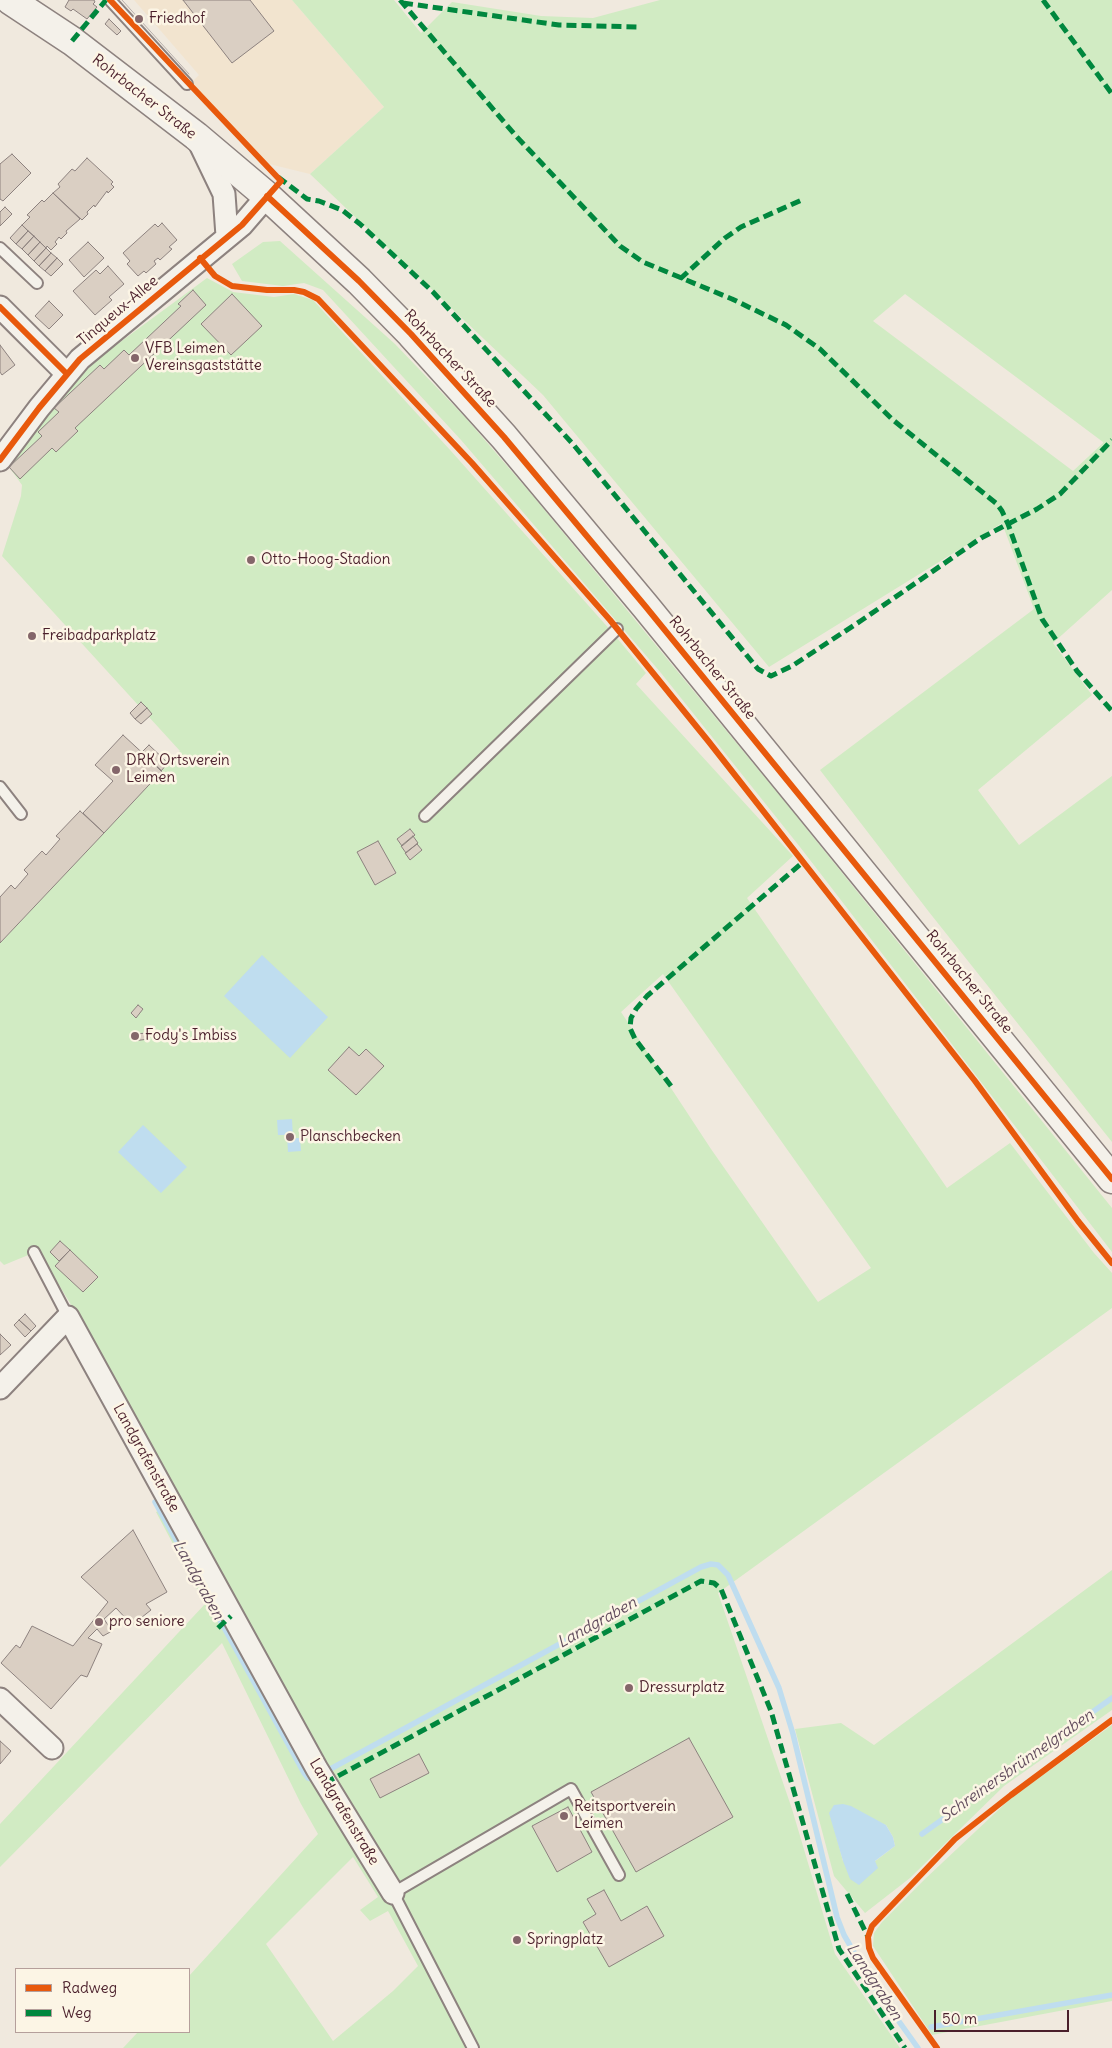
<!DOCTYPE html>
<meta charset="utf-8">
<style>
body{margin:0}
#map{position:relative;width:1112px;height:2048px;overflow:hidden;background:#f0e9de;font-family:Delius,sans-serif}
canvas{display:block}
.legend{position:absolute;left:15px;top:1968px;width:175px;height:65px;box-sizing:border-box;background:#fcf5e5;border:1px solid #b59f9b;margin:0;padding:6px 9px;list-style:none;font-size:15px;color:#4a1f2b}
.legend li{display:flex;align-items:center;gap:10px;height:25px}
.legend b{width:25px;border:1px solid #b59f9b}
.scale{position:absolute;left:934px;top:2010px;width:135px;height:22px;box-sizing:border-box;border:2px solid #4a1f2b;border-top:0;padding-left:6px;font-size:15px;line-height:18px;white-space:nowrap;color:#4a1f2b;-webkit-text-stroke:4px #fcf5e5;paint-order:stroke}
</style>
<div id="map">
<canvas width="1112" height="2048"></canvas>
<ul class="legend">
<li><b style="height:6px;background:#e8590c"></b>Radweg</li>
<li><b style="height:6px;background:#00873e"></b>Weg</li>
</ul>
<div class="scale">50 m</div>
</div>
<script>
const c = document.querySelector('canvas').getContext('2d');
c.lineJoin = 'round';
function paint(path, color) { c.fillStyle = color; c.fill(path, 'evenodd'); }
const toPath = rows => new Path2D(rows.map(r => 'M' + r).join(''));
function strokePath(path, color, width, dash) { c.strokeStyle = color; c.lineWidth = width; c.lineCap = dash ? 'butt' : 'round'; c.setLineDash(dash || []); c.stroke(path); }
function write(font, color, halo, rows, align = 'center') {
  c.font = font + ' Delius,sans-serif'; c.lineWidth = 5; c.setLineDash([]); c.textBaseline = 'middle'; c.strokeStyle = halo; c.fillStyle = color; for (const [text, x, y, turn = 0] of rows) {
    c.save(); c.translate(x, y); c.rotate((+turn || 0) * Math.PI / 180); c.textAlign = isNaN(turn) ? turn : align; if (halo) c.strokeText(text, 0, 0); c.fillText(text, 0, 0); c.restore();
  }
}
paint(toPath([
 [134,0,292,0,384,107,310,174,265,163,191,83,199,75]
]), '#f2e4cf');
paint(toPath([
 [292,0,394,0,421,33,452,2,541,16,593,18,660,0,1112,0,1112,590,1053,643,1092,695,978,790,1019,845,1112,776,1112,1142,929,912,820,770,1034,609,1002,523,769,667,543,395,310,174,384,107],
 [905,294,1103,442,1103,443,1073,471,873,321],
 [280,241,395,344,465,417,533,496,785,802,1112,1208,1112,1252,800,847,661,673,461,440,323,290,304,283,283,286,242,281,232,264,263,242],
 [207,278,233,292,274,297,294,294,313,300,451,451,612,632,646,673,636,684,793,856,747,898,947,1188,1010,1143,1094,1253,1112,1273,1112,1308,718,1593,792,1809,835,1954,900,2048,123,2048,138,2032,189,2032,189,1976,318,1834,301,1804,222,1643,0,1867,0,1824,205,1604,156,1512,179,1501,78,1316,38,1251,4,1265,0,1261,0,943,180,751,2,556,21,496,22,485,9,467,81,371],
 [663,974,871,1268,818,1302,711,1149,621,1012],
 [353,1857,378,1897,360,1910,370,1921,388,1911,418,1966,393,1991,333,2041,266,1944],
 [1112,1570,1112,1710,1004,1786,910,1878,865,1913,834,1876,795,1729,841,1723,874,1745],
 [830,1813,886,1825,893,1837,895,1846,874,1862,843,1861],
 [1112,1725,1112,2001,932,2035,873,1946,874,1933,882,1922,925,1879,1010,1799]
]), '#d1ebc3');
paint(toPath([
 [262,955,328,1017,290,1058,224,996],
 [292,1119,293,1138,300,1138,301,1151,288,1152,287,1135,278,1135,277,1120],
 [143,1125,187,1167,161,1193,118,1152],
 [843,1804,851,1806,886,1825,893,1837,895,1846,875,1861,878,1868,859,1885,850,1879,843,1861,829,1813,834,1805]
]), '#bfddef');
strokePath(toPath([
 [155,1502,304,1773,308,1778,312,1779,701,1567,711,1564,718,1565,728,1575,779,1688,793,1734,837,1917,844,1935,873,1985,918,2048],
 [922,1834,1112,1698],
 [931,2027,1112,1995]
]), '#bfddef', 5.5);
const building = toPath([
 [69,0,94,0,95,2,93,4,97,7,87,19,73,9,71,11,65,7,69,0],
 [183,0,250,0,274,31,232,63,183,0],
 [109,19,121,31,117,35,105,24,109,19],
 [12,154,31,173,3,201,0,199,0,164,12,154],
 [87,158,113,182,111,184,114,187,108,193,107,191,95,207,94,205,87,212,88,214,82,220,53,193,60,187,58,184,72,169,75,171,87,158],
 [53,193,80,219,66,231,67,233,61,239,59,237,55,242,57,244,51,250,47,246,46,248,22,225,30,217,27,215,42,200,44,202,53,193],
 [5,207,12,214,0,226,0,212,5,207],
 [162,223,177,240,169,247,172,249,160,260,158,258,154,261,156,264,146,273,144,271,138,276,127,264,130,261,123,253,155,224,158,227,162,223],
 [22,225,28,231,16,244,10,238,22,225],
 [28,231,34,236,22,249,16,244,28,231],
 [34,236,40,242,28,255,22,249,34,236],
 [40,242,46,248,34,261,28,255,40,242],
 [88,242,104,258,84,277,69,260,88,242],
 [46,248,51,253,39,266,34,261,46,248],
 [51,253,57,258,45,271,39,266,51,253],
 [57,258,63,264,51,276,45,271,57,258],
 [108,266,124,284,109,297,112,300,95,315,73,291,96,270,100,274,108,266],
 [193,290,206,305,75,428,78,431,56,452,52,448,20,479,9,467,42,436,38,432,59,412,54,408,100,365,104,369,124,350,129,355,181,306,178,304,193,290],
 [232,294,262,326,231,355,201,324,232,294],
 [49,301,63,315,49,329,35,316,49,301],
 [0,345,15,365,2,375,0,372,0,345],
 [141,702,147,708,135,719,130,713,141,702],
 [147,708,152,714,141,724,135,719,147,708],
 [123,735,162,771,104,833,83,813,113,781,95,765,123,735],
 [149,745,168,763,161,771,142,752,149,745],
 [80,811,104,833,0,943,0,897,11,885,15,889,28,874,24,870,42,851,46,855,60,839,56,836,80,811],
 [410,829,415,835,402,846,397,839,410,829],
 [413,836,418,843,406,853,401,846,413,836],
 [378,841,396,873,375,885,357,852,378,841],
 [417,844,422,850,410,860,405,853,417,844],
 [138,1005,143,1009,136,1018,131,1013,138,1005],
 [148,1033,148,1039,134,1041,134,1034,148,1033],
 [349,1047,359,1056,366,1049,384,1066,356,1095,328,1070,349,1047],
 [60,1241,70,1250,59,1261,50,1252,60,1241],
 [70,1250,98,1277,83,1292,55,1266,70,1250],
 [25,1314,36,1326,31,1331,19,1320,25,1314],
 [19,1320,31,1331,25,1337,14,1325,19,1320],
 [0,1334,11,1345,0,1355,0,1334],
 [133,1530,167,1592,146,1604,151,1610,132,1625,116,1608,104,1619,112,1631,103,1636,97,1629,88,1638,102,1644,87,1677,81,1675,51,1709,1,1663,16,1645,20,1648,32,1626,73,1646,108,1602,81,1577,133,1530],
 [689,1738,733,1817,636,1872,591,1792,689,1738],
 [0,1741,11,1751,0,1764,0,1741],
 [419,1754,429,1773,380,1798,370,1779,419,1754],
 [568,1807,592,1852,557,1872,532,1826,568,1807],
 [604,1890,621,1921,647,1906,664,1936,609,1967,583,1922,596,1914,587,1899,604,1890]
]);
paint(building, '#dacfc3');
strokePath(building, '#8d827f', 1);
const service = toPath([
 [110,0,187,84],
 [0,248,37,283],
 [0,787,21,814],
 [425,816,617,629],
 [34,1252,68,1317],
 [473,2048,393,1893,571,1789,619,1875]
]);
const minor = toPath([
 [199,142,224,194,227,236],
 [0,307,67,374],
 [0,460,39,408,80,359,242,225,267,196],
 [0,1388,68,1317,317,1769,393,1893],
 [0,1699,52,1748]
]);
const secondary = toPath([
 [10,0,72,41,196,136,267,196,359,281,411,334,504,437,646,607,1112,1179]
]);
strokePath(service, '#8d827f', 14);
strokePath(minor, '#8d827f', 25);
strokePath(secondary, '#8d827f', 31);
strokePath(service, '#f4f1ea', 10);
strokePath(minor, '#f4f1ea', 21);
strokePath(secondary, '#f4f1ea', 28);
strokePath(toPath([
 [122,0,189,74]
]), '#b7afac', 1);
strokePath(toPath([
 [400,0,516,136,620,246,643,262,732,299,786,325,820,349,893,420,997,504,1002,511,1008,524,1042,619,1077,671,1112,711],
 [1043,0,1112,94],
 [403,3,559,25,640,27],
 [72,41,106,0],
 [278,177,307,199,319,201,342,210,360,224,433,292,572,443,758,669,771,676,792,666,862,620,981,538,1037,509,1060,494,1112,440],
 [680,279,725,238,741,227,804,199],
 [671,1086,635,1039,630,1028,631,1018,636,1009,647,996,803,862],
 [218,1628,231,1616],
 [325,1783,701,1581,714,1583,721,1589,771,1711,839,1949,905,2048],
 [847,1894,868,1937]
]), '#00873e', 5, [10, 5]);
strokePath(toPath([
 [267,196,359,281,411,334,504,437,646,607,1112,1179],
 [200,258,215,276,232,286,267,290,294,290,304,292,318,299,472,463,610,620,709,742,975,1081,1078,1221,1112,1263],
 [0,307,67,374],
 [0,460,39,408,80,359,242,225,281,181,110,0],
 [937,2048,873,1958,869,1948,868,1937,872,1926,955,1839,1011,1795,1112,1720]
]), '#e8590c', 6);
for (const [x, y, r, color] of [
 [139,19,5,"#84666a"],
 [135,358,5,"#84666a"],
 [251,560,5,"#84666a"],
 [32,636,5,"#84666a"],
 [116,770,5,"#84666a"],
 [135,1036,5,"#84666a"],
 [290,1137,5,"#84666a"],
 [99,1622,5,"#84666a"],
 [629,1688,5,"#84666a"],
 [564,1816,5,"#84666a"],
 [517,1940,5,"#84666a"]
]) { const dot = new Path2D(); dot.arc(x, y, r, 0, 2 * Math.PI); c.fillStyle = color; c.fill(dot); strokePath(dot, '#fcf5e5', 2); }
write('15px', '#4a1f2b', '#fcf5e5', [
 ["Friedhof",149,19],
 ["VFB Leimen",145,349],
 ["Vereinsgaststätte",145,366],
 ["Otto-Hoog-Stadion",261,560],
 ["Freibadparkplatz",42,636],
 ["DRK Ortsverein",126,761],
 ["Leimen",126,778],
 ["Fody's Imbiss",145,1036],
 ["Planschbecken",300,1137],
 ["pro seniore",109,1622],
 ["Dressurplatz",639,1688],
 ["Reitsportverein",574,1807],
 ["Leimen",574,1824],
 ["Springplatz",527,1940]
], 'left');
write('15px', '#4a1f2b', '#fcf5e5', [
 ["Rohrbacher Straße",144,97,38],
 ["Tinqueux-Allee",118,311,-40],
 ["Rohrbacher Straße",450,359,47],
 ["Rohrbacher Straße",712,668,51],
 ["Rohrbacher Straße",969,982,51],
 ["Landgrafenstraße",146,1458,61],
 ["Landgrafenstraße",344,1812,59]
]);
write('italic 16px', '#624d5e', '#fcf5e5', [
 ["Landgraben",198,1580,61],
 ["Landgraben",597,1623,-29],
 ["Schreinersbrünnelgraben",1017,1766,-35],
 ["Landgraben",874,1982,57]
]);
</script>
